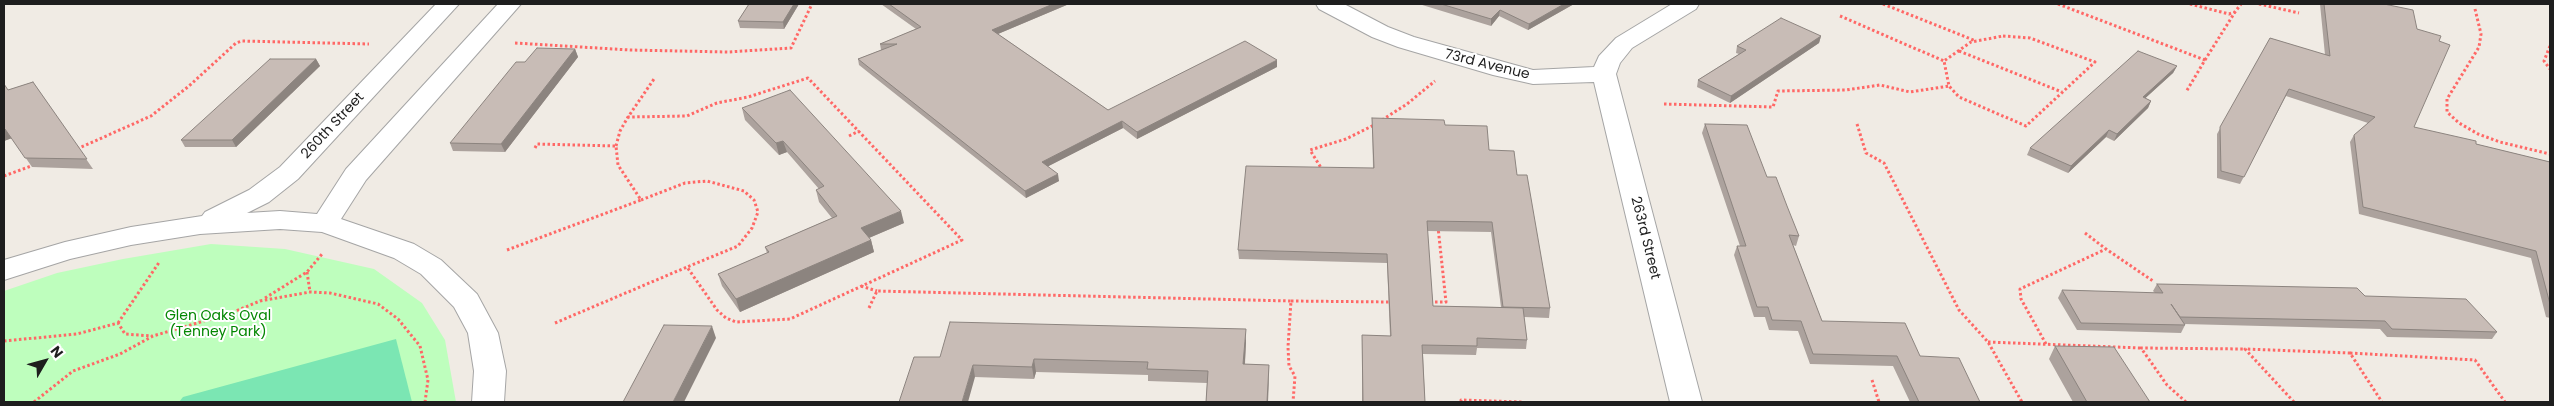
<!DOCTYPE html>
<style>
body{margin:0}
#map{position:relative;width:2554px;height:406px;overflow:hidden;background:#f0ebe4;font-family:Poppins,sans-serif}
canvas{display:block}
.frame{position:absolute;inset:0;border:5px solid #1e1e1e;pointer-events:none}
.north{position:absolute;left:20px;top:336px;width:50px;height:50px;-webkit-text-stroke:4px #fff;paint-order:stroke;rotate:52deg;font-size:14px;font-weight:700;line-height:20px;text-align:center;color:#1e1e1e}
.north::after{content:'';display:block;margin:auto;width:18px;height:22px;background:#1e1e1e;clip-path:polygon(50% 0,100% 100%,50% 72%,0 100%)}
</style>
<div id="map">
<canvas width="2554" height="406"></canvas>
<div class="frame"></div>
<div class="north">N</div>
</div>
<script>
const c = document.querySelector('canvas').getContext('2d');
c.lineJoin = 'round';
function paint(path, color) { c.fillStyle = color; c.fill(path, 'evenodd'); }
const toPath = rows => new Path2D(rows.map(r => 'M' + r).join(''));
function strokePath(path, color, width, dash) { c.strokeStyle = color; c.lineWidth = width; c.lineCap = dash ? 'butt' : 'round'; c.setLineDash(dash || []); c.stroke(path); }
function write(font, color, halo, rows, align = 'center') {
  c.font = font + ' Poppins,sans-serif'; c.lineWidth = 4; c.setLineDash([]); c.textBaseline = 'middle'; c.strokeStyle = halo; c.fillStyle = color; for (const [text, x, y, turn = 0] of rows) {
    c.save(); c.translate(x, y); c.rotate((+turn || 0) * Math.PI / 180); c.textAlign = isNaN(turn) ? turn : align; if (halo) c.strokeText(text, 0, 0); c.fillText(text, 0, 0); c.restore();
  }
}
paint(toPath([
 [211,244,285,249,374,269,422,303,445,340,456,402,4,402,4,291,57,273,123,259]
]), '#befebd');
paint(toPath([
 [396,339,412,402,179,402,183,397]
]), '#7be6b3');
const street = toPath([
 [436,4,459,4,298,179,269,202,247,213,280,211,317,214,346,169,498,4,521,4,366,180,341,219,414,244,441,260,477,294,498,333,506,371,504,402,472,402,474,371,468,333,454,307,421,274,394,258,322,232,280,229,200,234,131,245,70,259,4,280,4,260,65,242,131,227,202,216,205,212,249,190,280,167,436,4],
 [1316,4,1344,4,1388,27,1414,37,1533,70,1594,67,1599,56,1616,38,1672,4,1699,4,1696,9,1632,48,1620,63,1616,74,1702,402,1670,402,1594,82,1533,84,1493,75,1398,47,1372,37,1319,9,1316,4]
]);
strokePath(street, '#a5a5a5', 2);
strokePath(toPath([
 [1883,4,1976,41],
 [2058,4,2205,60,2186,92],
 [2190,4,2229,14,2235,12,2241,4],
 [2259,4,2299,13],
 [2475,9,2481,34,2479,47,2447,99,2447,112,2459,123,2478,134,2500,142,2550,154],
 [1840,16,1944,61],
 [2003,36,2030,38,2095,62,2026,126,1959,97,1949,86,1944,61,1971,42,2003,36],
 [515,43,630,50,728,52,791,48,811,6],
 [2550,46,2544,61,2550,69],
 [1959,51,2062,92],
 [2205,60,2235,12],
 [1664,104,1773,107,1778,91,1846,90,1880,85,1910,92,1949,86],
 [1382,120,1407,104,1435,81],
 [1857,124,1866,153,1884,163,1959,310,1988,342,2022,402],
 [849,136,859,131],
 [616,146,620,131,628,117],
 [77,149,151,116,189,86,236,43,242,41,369,44],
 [1323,171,1310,150,1346,139,1374,125],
 [4,176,34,165],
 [641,200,685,183,707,181,744,191,754,200,758,212,752,228,738,246,687,267],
 [2085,233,2106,249],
 [507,250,641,200,618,165,616,146,537,144,535,148],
 [307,272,310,292],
 [861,286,877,291],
 [265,298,307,272,322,254],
 [1291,301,1391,302],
 [1430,302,1446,302,1438,227],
 [869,308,877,291,1291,301,1288,347,1289,366,1295,376,1293,402],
 [118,323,160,261],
 [555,323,687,267,717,310,726,318,736,322,790,319,962,240,808,78,748,97,717,103,687,116,628,117,654,79],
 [4,341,77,334,118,323,125,334,152,336],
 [1988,342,2141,348],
 [2046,344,2021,299,2020,289,2106,249,2153,281],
 [2350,353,2475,360,2505,402],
 [1872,380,1879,402],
 [34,402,73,371,120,354,153,336,231,313,260,301,310,292,330,293,378,304,398,319,420,346,428,380,425,402],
 [1461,402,1461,400,1522,402],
 [2186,402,2167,385,2141,348,2245,349],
 [2294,402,2245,349,2350,353,2382,402]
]), '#ff6866', 3, [2.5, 2.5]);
paint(street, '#fff');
paint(toPath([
 [749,4,799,4,784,29,740,28,738,21],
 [881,4,1069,4,998,34,1108,110,1277,67,1137,139,1123,128,1048,166,1059,181,1026,198,859,65,858,59,881,50,880,44,916,29],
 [1419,4,1574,4,1528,30,1499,16,1491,26],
 [2320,4,2384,4,2417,29,2439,41,2414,127,2476,144,2550,162,2550,318,2546,317,2531,258,2359,214,2350,142,2354,135,2368,123,2286,96,2240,184,2217,178,2217,134,2270,38,2325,55],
 [1821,36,1819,43,1730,103,1697,87,1698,80,1739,54,1736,53,1737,46],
 [575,49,578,57,505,152,453,151,450,143,525,62],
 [316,59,320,66,236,147,185,147,181,140],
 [2177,66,2173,73,2145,98,2151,101,2148,108,2114,141,2106,137,2068,173,2027,155,2030,148],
 [33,82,93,169,32,167,12,138,4,141,8,90],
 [742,108,904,223,869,238,871,240,874,252,740,312,722,286,718,274,767,253,765,247,832,218,819,202,816,190,819,189,787,152,779,155,745,120],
 [1372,118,1445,125,1489,150,1517,175,1550,308,1549,318,1524,317,1527,340,1526,349,1477,348,1476,355,1423,354,1425,402,1362,402,1362,335,1390,336,1387,263,1239,259,1238,250,1373,168],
 [1427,231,1491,232,1501,307,1433,306],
 [1705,124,1767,177,1799,236,1796,246,1793,245,1822,321,1920,356,1980,402,1910,402,1893,366,1810,364,1798,331,1769,330,1765,317,1754,317,1734,255,1737,246,1740,246,1702,133],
 [2157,284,2365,296,2497,332,2492,339,2387,337,2380,329,2184,324,2185,325,2181,333,2077,330,2058,298,2062,290,2155,293,2153,291],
 [1246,342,1245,364,1269,365,1268,402,1206,402,1207,383,1148,381,1148,375,1036,372,1034,379,975,377,940,357],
 [2055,346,2150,402,2073,402,2049,359]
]), '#aca29d');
paint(toPath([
 [794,4,799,4,784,29,783,22],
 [1053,4,1069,4,993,36,992,30],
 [1564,4,1574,4,1528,30,1529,24],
 [1500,10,1499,16,1491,26,1491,19],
 [1821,36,1819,43,1730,103,1731,96],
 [575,49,578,57,505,152,501,144],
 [316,59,320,66,236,147,232,140],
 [1277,60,1277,67,1137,139,1137,132],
 [2177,66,2173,73,2139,104,2143,97],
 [2151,101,2148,108,2114,141,2117,134],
 [1122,121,1123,128,1043,169,1042,162],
 [4,129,5,129,12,138,4,141],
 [2109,130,2106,137,2068,173,2071,166],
 [783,141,787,152,779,155,776,143],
 [1058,174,1059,181,1026,198,1025,191],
 [901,211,904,223,864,240,861,228],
 [871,240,874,252,740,312,736,299],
 [712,326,716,338,684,402,673,402],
 [1246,329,1246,342,1244,377,1243,364],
 [1034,359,1036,372,1034,379,1032,367],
 [973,365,975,377,968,402,962,402],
 [1269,365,1268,402,1267,402]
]), '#8c847f');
const building = toPath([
 [749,4,794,4,783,22,738,21,749,4],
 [889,4,1053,4,992,30,1108,110,1245,41,1277,60,1137,132,1122,121,1042,162,1058,174,1025,191,858,59,897,44,880,44,921,27,889,4],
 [1441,4,1564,4,1529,24,1500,10,1491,19,1441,4],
 [2324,4,2384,4,2413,10,2417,29,2441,36,2439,41,2450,45,2414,127,2476,141,2476,144,2550,162,2550,304,2536,251,2363,207,2354,135,2375,117,2289,89,2244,177,2221,171,2220,127,2270,38,2330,56,2324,4],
 [1781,18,1821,36,1731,96,1698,80,1746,50,1737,46,1781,18],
 [537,48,575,49,501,144,450,143,516,62,525,62,537,48],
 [2138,51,2177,66,2143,97,2151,101,2117,134,2109,130,2071,166,2030,148,2138,51],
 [270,59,316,59,232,140,181,140,270,59],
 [33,82,87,159,25,158,5,129,4,129,4,84,8,90,33,82],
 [790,90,901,211,861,228,871,240,736,299,718,274,769,252,765,247,837,216,816,190,824,186,783,141,776,143,742,108,790,90],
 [1372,118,1444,120,1445,125,1487,126,1489,150,1514,151,1517,175,1527,175,1550,308,1503,307,1492,222,1427,221,1433,306,1523,308,1527,340,1477,338,1477,346,1422,345,1425,402,1363,402,1362,335,1391,336,1387,254,1238,250,1246,166,1374,168,1372,118],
 [1705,124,1747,125,1767,177,1776,177,1787,206,1799,236,1789,235,1822,321,1905,323,1920,356,1959,358,1980,402,1919,402,1897,356,1813,354,1801,321,1772,320,1768,307,1757,307,1737,246,1746,246,1705,124],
 [2157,284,2357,288,2365,296,2466,299,2497,332,2392,329,2385,321,2180,317,2171,304,2185,325,2081,323,2062,290,2163,293,2157,284],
 [950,322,1246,329,1243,364,1269,365,1267,402,1206,402,1208,371,1147,369,1148,362,1034,359,1032,367,973,365,962,402,899,402,914,357,940,357,950,322],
 [664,325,712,326,673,402,623,402,664,325],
 [2055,346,2114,347,2150,402,2087,402,2055,346]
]);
paint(building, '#c8bcb6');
strokePath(building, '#8c847f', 1);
write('14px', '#1e1e1e', '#fff', [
 ["73rd Avenue",1487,65,14],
 ["260th Street",333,126,-47],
 ["263rd Street",1645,238,76]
]);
write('14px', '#038702', '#fff', [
 ["Glen Oaks Oval",218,316],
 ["(Tenney Park)",218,332]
]);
</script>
